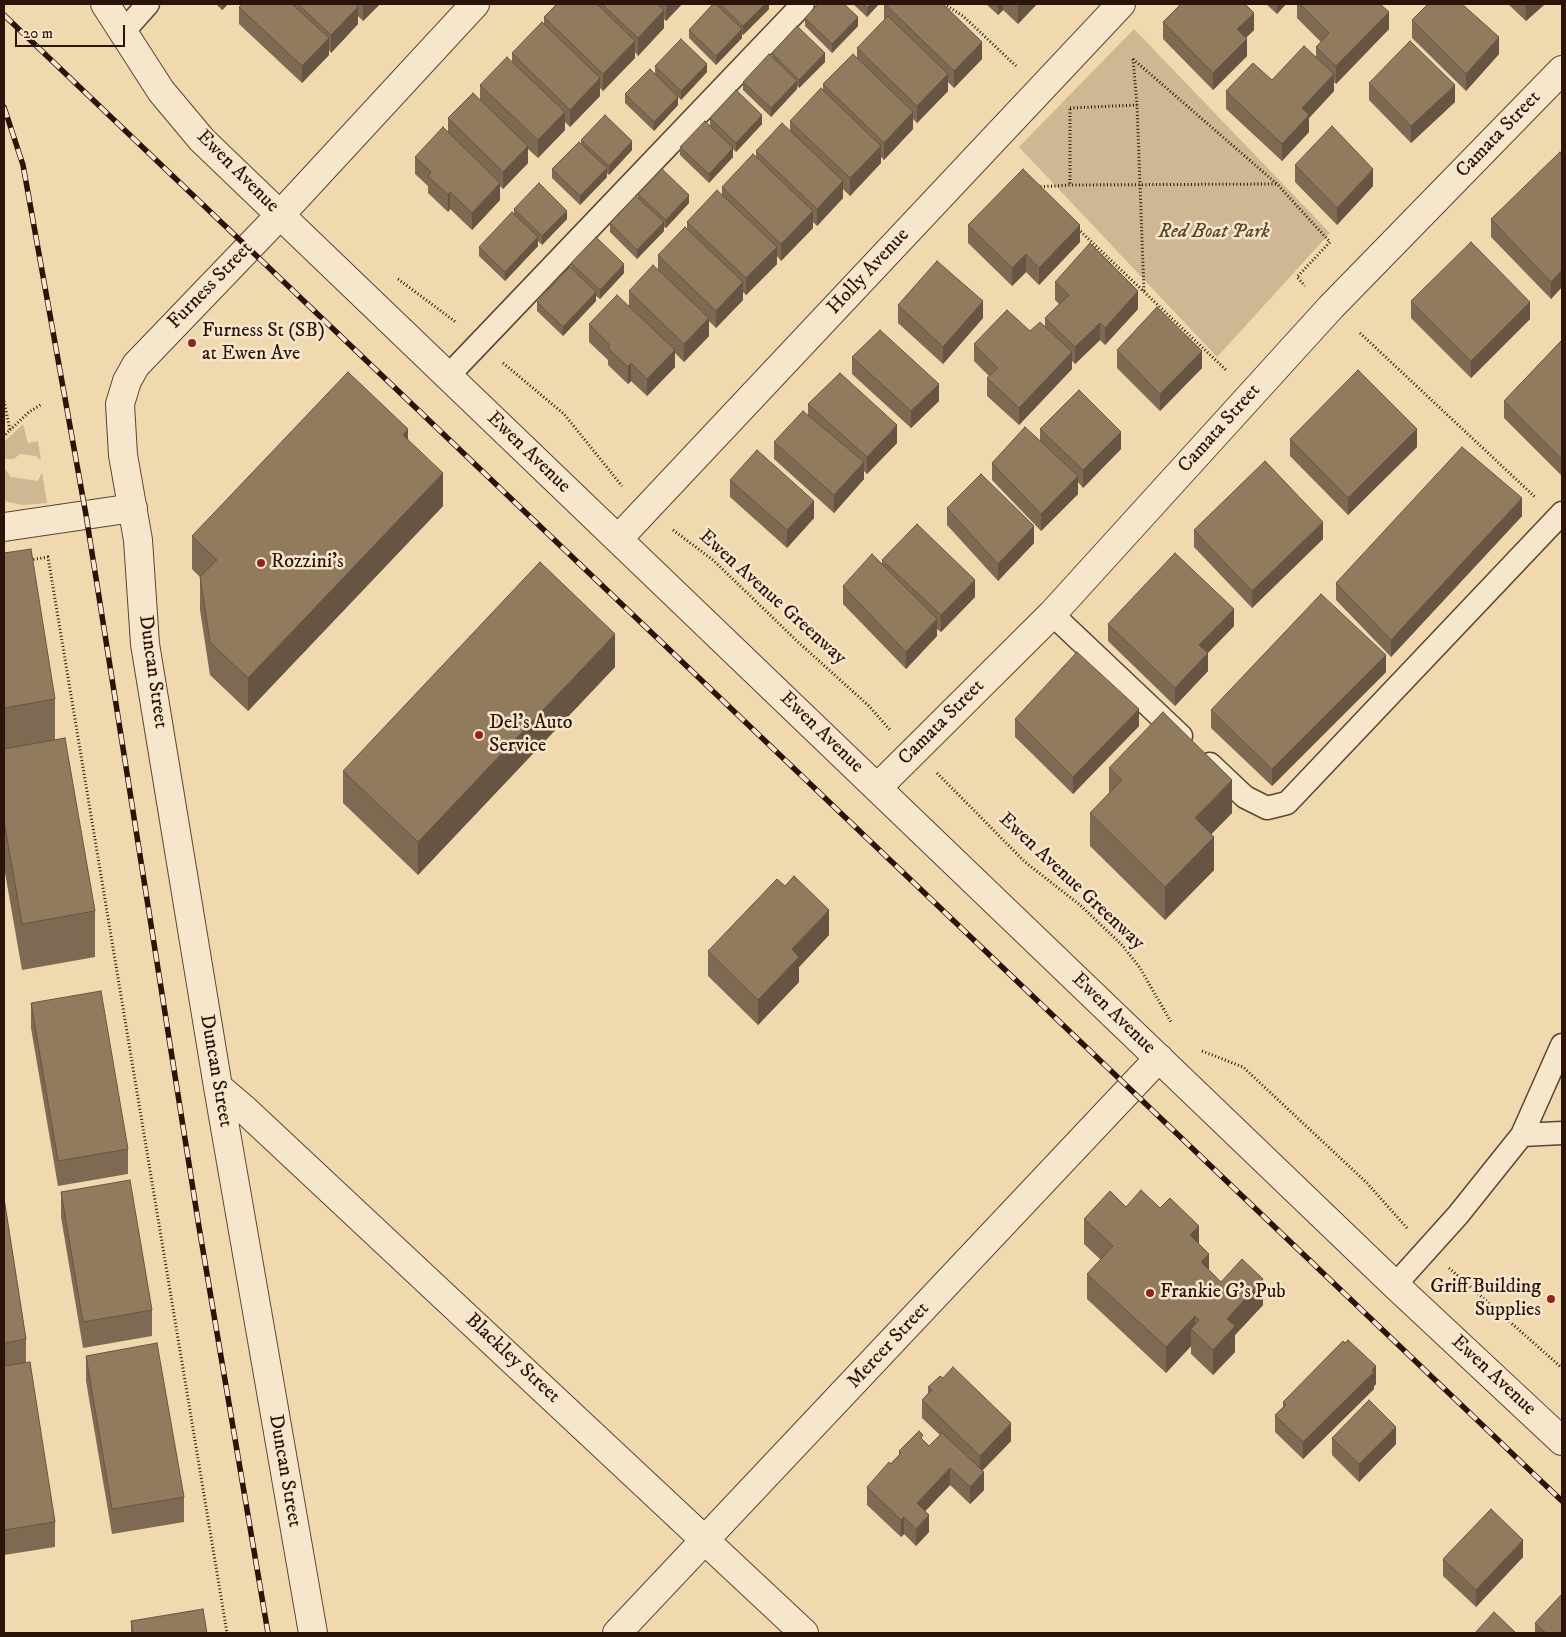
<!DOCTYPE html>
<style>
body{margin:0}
#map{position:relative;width:1566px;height:1637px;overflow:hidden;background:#f1d9af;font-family:"IM FELL DW Pica",serif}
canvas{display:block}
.frame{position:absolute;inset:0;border:5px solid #2b1309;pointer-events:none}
.scale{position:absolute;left:15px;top:25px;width:110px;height:22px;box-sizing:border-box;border:2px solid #2b1309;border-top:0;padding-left:6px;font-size:15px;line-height:18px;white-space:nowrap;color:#2b1309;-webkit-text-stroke:4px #f6e6cb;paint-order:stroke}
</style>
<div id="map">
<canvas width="1566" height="1637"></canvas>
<div class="frame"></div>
<div class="scale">20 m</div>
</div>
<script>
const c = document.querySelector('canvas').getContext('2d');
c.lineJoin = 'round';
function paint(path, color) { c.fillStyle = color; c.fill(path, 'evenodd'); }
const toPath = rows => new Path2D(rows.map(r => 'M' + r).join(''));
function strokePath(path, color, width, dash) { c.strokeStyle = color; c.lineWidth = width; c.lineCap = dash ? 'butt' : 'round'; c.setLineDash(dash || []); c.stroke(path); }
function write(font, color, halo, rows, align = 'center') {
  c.font = font + ' "IM FELL DW Pica",serif'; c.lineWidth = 5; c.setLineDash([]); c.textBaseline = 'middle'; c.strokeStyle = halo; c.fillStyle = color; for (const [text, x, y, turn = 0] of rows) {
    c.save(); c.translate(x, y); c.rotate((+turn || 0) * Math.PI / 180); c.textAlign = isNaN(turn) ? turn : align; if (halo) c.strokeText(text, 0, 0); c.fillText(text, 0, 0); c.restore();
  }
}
paint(toPath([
 [1134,29,1330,233,1217,357,1019,147],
 [23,424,28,443,38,441,41,461,36,456,20,454,14,459,4,459,4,442],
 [4,468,11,477,38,481,42,472,47,503,23,505,4,501]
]), '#cfb793');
const lane = toPath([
 [124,31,148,4],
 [448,376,803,4],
 [1052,614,1181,736],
 [1210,764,1245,797,1267,808,1287,803,1562,513],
 [1522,1135,1562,1045],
 [1395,1285,1458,1215,1522,1135,1562,1133]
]);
const street = toPath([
 [105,4,161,91,202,140,1395,1285,1562,1441],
 [4,527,133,508],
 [618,539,1121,4],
 [877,788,1052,614,1331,307,1562,70],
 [218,1087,245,1110,804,1633],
 [313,1633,218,1087,145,644,138,540,123,455,120,404,127,381,136,365,280,215,475,4],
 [617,1633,1159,1058]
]);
strokePath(lane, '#5c4432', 25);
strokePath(street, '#5c4432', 30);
strokePath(toPath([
 [944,4,963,16,1016,66],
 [1133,59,1277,184,1330,242,1297,277,1305,286],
 [1133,59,1137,105,1144,292],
 [1070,108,1137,105],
 [1070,109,1070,185],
 [1037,187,1070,185,1277,184],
 [1078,229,1226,370],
 [398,279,457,323],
 [1360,333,1535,497],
 [503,363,564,414,622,486],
 [4,401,10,430,4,436],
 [10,430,29,412,42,404],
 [673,530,713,560,798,642,869,706,890,730],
 [30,560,48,557,227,1633],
 [937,773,1025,862,1080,905,1123,946,1140,968,1171,1022],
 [1202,1051,1243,1067,1367,1183,1407,1228],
 [1449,1268,1562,1368]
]), '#2b1309', 3, [1, 2.5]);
strokePath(lane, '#f6e6cb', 22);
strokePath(street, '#f6e6cb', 28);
const rail = toPath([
 [4,15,1562,1501],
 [4,107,23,165,86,515,199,1227,268,1633]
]);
strokePath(rail, '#2b1309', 5.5);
strokePath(rail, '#f6e6cb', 4, [11]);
paint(toPath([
 [216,4,228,4,222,10],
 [242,4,380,4,363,21,358,16,358,24,331,53,329,50,329,55,302,83,239,24,239,7],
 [557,4,682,4,666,21,664,19,664,28,638,56,635,52,635,58,603,91,600,88,600,96,570,127,565,122,565,130,538,158,528,149,528,163,503,189,500,186,500,200,472,230,450,209,448,212,428,193,428,186,415,174,415,157,448,132,448,118,480,100,480,85,512,61,512,53,544,24,544,17],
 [713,4,769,4,769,9,743,35,742,34,742,38,716,65,689,38,689,30],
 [853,4,879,4,867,17],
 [884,4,982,59,954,88,948,82,948,91,917,123,913,119,913,129,884,160,881,157,881,163,850,196,843,189,843,198,817,226,813,222,813,228,781,261,777,256,777,264,746,295,743,292,743,300,716,328,709,321,709,336,684,362,675,353,675,367,647,396,631,381,628,384,608,365,608,360,589,342,589,324,629,305,629,291,658,270,658,255,687,229,687,222,722,195,722,187,756,156,756,151,790,130,790,121,823,91,823,84,857,58,857,48,884,20],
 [986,4,1037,4,1018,24,1003,10,998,15],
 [1266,4,1286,4,1277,14],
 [1297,4,1380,4,1389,29,1336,84,1334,82,1334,91,1309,118,1309,132,1282,161,1226,109,1226,91,1272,80,1316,57,1316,47,1321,42,1297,18],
 [1508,4,1545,4,1526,21],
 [805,18,858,26,832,53,805,26],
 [1412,20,1499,54,1466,91,1412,38],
 [1163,22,1254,30,1246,38,1247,56,1213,90,1163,39],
 [772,53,825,62,799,88,797,86,797,89,771,117,743,90,743,82,772,57],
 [655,66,707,72,681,100,678,97,678,105,654,131,625,103,625,94,655,74],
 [1369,83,1455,102,1411,143,1369,100],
 [710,118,762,124,736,152,733,149,733,157,709,183,680,155,680,147,710,126],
 [581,140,632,150,609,175,607,173,607,177,580,205,552,178,552,169,581,144],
 [1562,154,1562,287,1551,299,1491,237,1491,219],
 [1295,165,1373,186,1337,225,1295,182],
 [638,194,689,203,666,228,664,227,664,231,637,259,610,232,610,223,638,198],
 [514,209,567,219,542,245,538,241,538,246,505,281,479,256,479,247,514,214],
 [968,225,1080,242,1039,285,1026,272,1012,286,968,243],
 [571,263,624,273,600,299,596,296,596,301,563,336,537,311,537,302,571,269],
 [1055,282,1138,309,1105,345,1100,340,1075,364,1072,361,1072,369,1019,425,987,396,987,378,989,376,974,361,974,344,1030,331,1045,327,1045,318,1059,304,1055,300],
 [1411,301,1530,319,1471,378,1411,318],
 [898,305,983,318,943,364,898,323],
 [1562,340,1562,474,1561,475,1504,418,1504,401],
 [1117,350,1202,368,1160,411,1117,368],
 [852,357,939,401,911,428,852,374],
 [808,404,897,443,867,474,864,471,864,479,834,513,774,459,774,442,808,415],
 [1040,429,1121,449,1083,488,1078,482,1078,494,1041,531,992,480,992,463,1040,441],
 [408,439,443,506,248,711,210,675,200,610,200,577,192,569,192,536],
 [1290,439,1417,447,1348,515,1290,456],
 [730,480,814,518,787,548,730,497],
 [947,508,1034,543,998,581,947,525],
 [1522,516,1391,657,1336,600,1336,583],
 [1194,530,1323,539,1252,608,1194,547],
 [4,553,55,699,55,740,95,911,95,957,22,970,4,867],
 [882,560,975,597,941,632,937,629,937,636,906,669,843,604,843,586,882,564],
 [1108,624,1234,626,1208,653,1208,671,1175,706,1108,641],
 [615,667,418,875,343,803,343,771],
 [1386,672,1272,786,1211,728,1211,710],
 [1015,719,1139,726,1073,794,1015,737],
 [1109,768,1232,813,1211,834,1214,870,1165,920,1090,846,1090,813,1109,793],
 [829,935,799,967,799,982,758,1025,708,976,708,951],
 [31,1003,128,1149,128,1174,58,1186,31,1028],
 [61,1192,152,1310,152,1336,83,1348,61,1217],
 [4,1198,26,1339,26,1362,55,1522,55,1547,4,1555],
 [1126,1207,1209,1270,1221,1282,1263,1305,1235,1335,1235,1352,1213,1375,1191,1354,1191,1346,1166,1373,1087,1299,1087,1274,1101,1260,1084,1244,1084,1219],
 [86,1356,184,1497,184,1522,112,1534,86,1381],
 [1376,1384,1374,1386,1374,1389,1303,1459,1275,1432,1275,1415,1283,1407,1283,1402],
 [928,1387,1011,1441,982,1471,984,1490,970,1504,950,1485,925,1511,929,1532,916,1546,904,1534,901,1537,867,1505,867,1487,899,1455,899,1451,923,1440,929,1446,940,1435,922,1418,922,1400,928,1393],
 [1332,1438,1396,1444,1359,1482,1332,1455],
 [1523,1557,1476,1607,1443,1576,1443,1559],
 [131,1621,207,1633,131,1633],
 [1535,1623,1562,1633,1535,1633]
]), '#7e6952');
paint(toPath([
 [222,4,228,4,222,10],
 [363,4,380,4,363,21],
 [666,4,682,4,666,21],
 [765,4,769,4,769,9,743,35,743,26],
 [871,4,879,4,867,17,867,8],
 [998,4,1003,4,1003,10,998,15],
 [1021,4,1037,4,1018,24,1018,7],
 [1277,4,1286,4,1277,14],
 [1526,4,1545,4,1526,21],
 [358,7,358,24,331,53,331,35],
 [664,10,664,28,638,56,638,38],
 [1389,12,1389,29,1336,84,1336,66],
 [1254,13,1254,30,1237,46,1237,29],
 [858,17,858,26,832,53,832,44],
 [742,29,742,38,716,65,716,56],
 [1499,37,1499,54,1466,91,1466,74],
 [329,38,329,55,302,83,302,66],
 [1247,39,1247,56,1213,90,1213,73],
 [635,41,635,58,603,91,603,74],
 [982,42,982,59,954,88,954,71],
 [825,53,825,62,799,88,799,80],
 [707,64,707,72,681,100,681,91],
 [948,74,948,91,917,123,917,106],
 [1334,74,1334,91,1309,118,1309,132,1282,161,1282,144,1302,108],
 [600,78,600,96,570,127,570,110],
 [797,81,797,89,771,117,771,108],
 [1455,85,1455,102,1411,143,1411,126],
 [678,97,678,105,654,131,654,122],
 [565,112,565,130,538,158,538,140],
 [913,112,913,129,884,160,884,143],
 [762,115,762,124,736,152,736,143],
 [632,141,632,150,609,175,609,166],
 [528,146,528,163,503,189,503,172],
 [881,146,881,163,850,196,850,178],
 [733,148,733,157,709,183,709,174],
 [607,168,607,177,580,205,580,196],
 [1373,169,1373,186,1337,225,1337,208],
 [843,181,843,198,817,226,817,209],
 [500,183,500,200,472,230,472,213],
 [450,192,450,209,448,212,448,195],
 [689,195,689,203,666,228,666,220],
 [567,211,567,219,542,245,542,236],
 [813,211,813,228,781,261,781,244],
 [664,222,664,231,637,259,637,250],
 [1080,225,1080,242,1039,285,1039,268],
 [538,237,538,246,505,281,505,272],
 [777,247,777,264,746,295,746,278],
 [1026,254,1026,272,1012,286,1012,268],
 [624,264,624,273,600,299,600,290],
 [1562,270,1562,287,1551,299,1551,282],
 [743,282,743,300,716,328,716,311],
 [1138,291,1138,309,1105,345,1105,328],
 [596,292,596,301,563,336,563,327],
 [983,301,983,318,943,364,943,347],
 [1530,302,1530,319,1471,378,1471,361],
 [709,318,709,336,684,362,684,344],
 [1100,323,1100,340,1075,364,1075,347],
 [675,350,675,367,647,396,647,379],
 [1202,351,1202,368,1160,411,1160,394],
 [1072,352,1072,369,1019,425,1019,408],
 [631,363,631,381,628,384,628,367],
 [939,384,939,401,911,428,911,411],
 [897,425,897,443,867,474,867,457],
 [408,429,408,462,403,435],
 [1417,429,1417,447,1348,515,1348,498],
 [1121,432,1121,449,1083,488,1083,470],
 [1562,456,1562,474,1561,475,1561,458],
 [864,462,864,479,834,513,834,495],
 [443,473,443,506,248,711,248,678],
 [1078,476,1078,494,1041,531,1041,514],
 [1522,498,1522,516,1391,657,1391,640],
 [814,501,814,518,787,548,787,530],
 [1323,522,1323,539,1252,608,1252,591],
 [1034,526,1034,543,998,581,998,564],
 [975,580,975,597,941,632,941,615],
 [1234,609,1234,626,1199,662,1199,645],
 [937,619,937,636,906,669,906,652],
 [615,634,615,667,418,875,418,842],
 [1208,653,1208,671,1175,706,1175,688],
 [1386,655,1386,672,1272,786,1272,769],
 [1139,709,1139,726,1073,794,1073,777],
 [1232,780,1232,813,1195,851,1195,818],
 [1214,837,1214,870,1165,920,1165,887],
 [829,910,829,935,799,967,799,982,758,1025,758,1000,792,949],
 [1199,1226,1199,1251,1190,1235],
 [1209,1254,1209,1279,1201,1262],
 [1263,1279,1263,1305,1235,1335,1235,1352,1213,1375,1213,1350,1227,1319],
 [1195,1316,1195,1332,1191,1329,1191,1346,1166,1373,1166,1347],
 [1376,1366,1376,1384,1374,1386,1374,1389,1303,1459,1303,1442],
 [1011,1423,1011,1441,980,1473,980,1456],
 [1396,1427,1396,1444,1359,1482,1359,1464],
 [950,1468,950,1485,917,1520,917,1503],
 [984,1472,984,1490,970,1504,970,1487],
 [929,1515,929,1532,916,1546,916,1529],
 [904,1517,904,1534,901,1537,901,1520],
 [1523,1540,1523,1557,1476,1607,1476,1590]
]), '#665542');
const building = toPath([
 [242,4,292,4,329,38,302,66,239,7,242,4],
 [298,4,355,4,358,7,331,35,298,4],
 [557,4,597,4,635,41,603,74,544,17,557,4],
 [602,4,657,4,664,10,638,38,602,4],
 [713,4,716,4,742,29,716,56,689,30,713,4],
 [720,4,765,4,743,26,720,4],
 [818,4,844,4,858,17,832,44,805,18,818,4],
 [863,4,871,4,867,8,863,4],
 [885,4,943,4,982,42,954,71,885,4],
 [1015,4,1021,4,1018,7,1015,4],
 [1181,4,1245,4,1254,13,1237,29,1247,39,1213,73,1163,22,1181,4],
 [1300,4,1380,4,1389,12,1336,66,1316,47,1329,33,1300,4],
 [1428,4,1462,4,1499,37,1466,74,1412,20,1428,4],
 [888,16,948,74,917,106,857,48,888,16],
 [542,22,600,78,570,110,512,53,542,22],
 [797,26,825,53,799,80,772,53,797,26],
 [681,39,707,64,681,91,655,66,681,39],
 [1410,41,1455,85,1411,126,1369,83,1410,41],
 [1304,46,1334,74,1302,108,1309,115,1282,144,1226,91,1253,63,1272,80,1304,46],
 [769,54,797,81,771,108,743,82,769,54],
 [853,54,913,112,884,143,823,84,853,54],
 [507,57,565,112,538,140,480,85,507,57],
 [650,69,678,97,654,122,625,94,650,69],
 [821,88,881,146,850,178,790,121,821,88],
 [736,90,762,115,736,143,710,118,736,90],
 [473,93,528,146,503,172,448,118,473,93],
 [605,115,632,141,609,166,581,140,605,115],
 [705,121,733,148,709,174,680,147,705,121],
 [782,123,843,181,817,209,756,151,782,123],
 [1332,126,1373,169,1337,208,1295,165,1332,126],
 [443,127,500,183,472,213,450,192,448,195,428,176,431,172,415,157,443,127],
 [579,142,607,168,580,196,552,169,579,142],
 [1560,152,1562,154,1562,270,1551,282,1491,219,1560,152],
 [753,154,813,211,781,244,722,187,753,154],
 [662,169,689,195,666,220,638,194,662,169],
 [1023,169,1080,225,1039,268,1026,254,1012,268,968,225,1023,169],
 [539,183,567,211,542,236,514,209,539,183],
 [717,190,777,247,746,278,687,222,717,190],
 [636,196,664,222,637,250,610,223,636,196],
 [512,212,538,237,505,272,479,247,512,212],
 [685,227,743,282,716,311,658,255,685,227],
 [596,237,624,264,600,290,571,263,596,237],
 [1471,242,1530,302,1471,361,1411,301,1471,242],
 [1090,243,1138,291,1105,328,1100,323,1075,347,1045,318,1069,295,1055,282,1090,243],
 [937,261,983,301,943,347,898,305,937,261],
 [653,265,709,318,684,344,629,291,653,265],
 [570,267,596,292,563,327,537,302,570,267],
 [617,295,675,350,647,379,631,363,628,367,608,348,610,345,589,324,617,295],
 [1157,307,1202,351,1160,394,1117,350,1157,307],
 [1007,310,1030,331,1040,322,1072,352,1019,408,987,378,998,368,974,344,1007,310],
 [880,330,939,384,911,411,852,357,880,330],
 [1562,340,1562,456,1561,458,1504,401,1562,340],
 [1358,370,1417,429,1348,498,1290,439,1358,370],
 [348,372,408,429,403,435,443,473,248,678,210,642,200,577,217,560,192,536,348,372],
 [840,373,897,425,867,457,808,404,840,373],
 [1079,390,1121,432,1083,470,1040,429,1079,390],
 [803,411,864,462,834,495,774,442,803,411],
 [1025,427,1078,476,1041,514,992,463,1025,427],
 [1462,447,1522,498,1391,640,1336,583,1462,447],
 [757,450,814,501,787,530,730,480,757,450],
 [1265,461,1323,522,1252,591,1194,530,1265,461],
 [981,474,1034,526,998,564,947,508,981,474],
 [917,524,975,580,941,615,882,560,917,524],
 [31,549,55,699,4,708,4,553,31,549],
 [1175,553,1234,609,1199,645,1208,653,1175,688,1108,624,1175,553],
 [872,554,937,619,906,652,843,586,872,554],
 [540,562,615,634,418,842,343,771,540,562],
 [1321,594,1386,655,1272,769,1211,710,1321,594],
 [1077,652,1139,709,1073,777,1015,719,1077,652],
 [1163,712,1232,780,1195,818,1214,837,1165,887,1090,813,1122,780,1109,768,1163,712],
 [65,738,95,911,22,924,4,821,4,749,65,738],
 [794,876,829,910,792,949,799,957,758,1000,708,951,777,879,785,886,794,876],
 [101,991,128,1149,58,1161,31,1003,101,991],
 [130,1180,152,1310,83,1322,61,1192,130,1180],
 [1141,1190,1160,1208,1170,1198,1199,1226,1190,1235,1209,1254,1201,1262,1221,1282,1242,1259,1263,1279,1227,1319,1235,1326,1213,1350,1191,1329,1199,1320,1195,1316,1166,1347,1087,1274,1113,1246,1084,1219,1110,1191,1126,1207,1141,1190],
 [4,1198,26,1339,4,1343,4,1198],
 [1348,1340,1376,1366,1372,1370,1374,1372,1303,1442,1275,1415,1286,1405,1283,1402,1343,1341,1345,1343,1348,1340],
 [157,1343,184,1497,112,1509,86,1356,157,1343],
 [30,1362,55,1522,4,1530,4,1366,30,1362],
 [953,1367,1011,1423,980,1456,922,1400,932,1390,928,1387,940,1376,943,1378,953,1367],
 [1369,1400,1396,1427,1359,1464,1332,1438,1369,1400],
 [919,1431,923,1435,921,1438,929,1446,942,1433,984,1472,970,1487,950,1468,917,1503,929,1515,916,1529,904,1517,901,1520,867,1487,889,1462,891,1464,901,1453,899,1451,919,1431],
 [1491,1509,1523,1540,1476,1590,1443,1559,1491,1509],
 [1562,1594,1562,1633,1546,1633,1535,1623,1562,1594],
 [203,1609,207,1633,133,1633,131,1621,203,1609],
 [1494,1612,1515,1632,1514,1633,1475,1633,1494,1612]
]);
paint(building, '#927a5f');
strokePath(building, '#665542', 1);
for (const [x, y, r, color] of [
 [192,343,5,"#8f2418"],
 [261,563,5,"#8f2418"],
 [479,735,5,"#8f2418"],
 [1150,1293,5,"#8f2418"],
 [1551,1299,5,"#8f2418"]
]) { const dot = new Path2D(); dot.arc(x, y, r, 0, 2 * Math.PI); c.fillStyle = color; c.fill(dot); strokePath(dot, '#f6e6cb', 2); }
write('20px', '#2b1309', '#f6e6cb', [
 ["Camata Street",1499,135,-46],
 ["Ewen Avenue",237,172,45],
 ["Holly Avenue",869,272,-47],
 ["Furness Street",211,286,-46],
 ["Camata Street",1220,429,-48],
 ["Ewen Avenue",528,453,44],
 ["Ewen Avenue Greenway",772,598,42],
 ["Duncan Street",152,672,82],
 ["Camata Street",942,723,-45],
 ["Ewen Avenue",821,733,44],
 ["Ewen Avenue Greenway",1071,882,43],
 ["Ewen Avenue",1113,1014,44],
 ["Duncan Street",215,1071,80],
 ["Mercer Street",889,1346,-47],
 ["Blackley Street",512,1359,43],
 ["Ewen Avenue",1493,1376,43],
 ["Duncan Street",284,1471,80]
]);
write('italic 20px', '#5c4432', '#f6e6cb', [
 ["Red Boat Park",1214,233]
]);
write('20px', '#2b1309', '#f6e6cb', [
 ["Furness St (SB)",202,332],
 ["at Ewen Ave",202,355],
 ["Rozzini's",271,563],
 ["Del's Auto",489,724],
 ["Service",489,747],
 ["Griff Building",1541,1288,"right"],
 ["Supplies",1541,1311,"right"],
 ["Frankie G's Pub",1160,1293]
], 'left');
</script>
